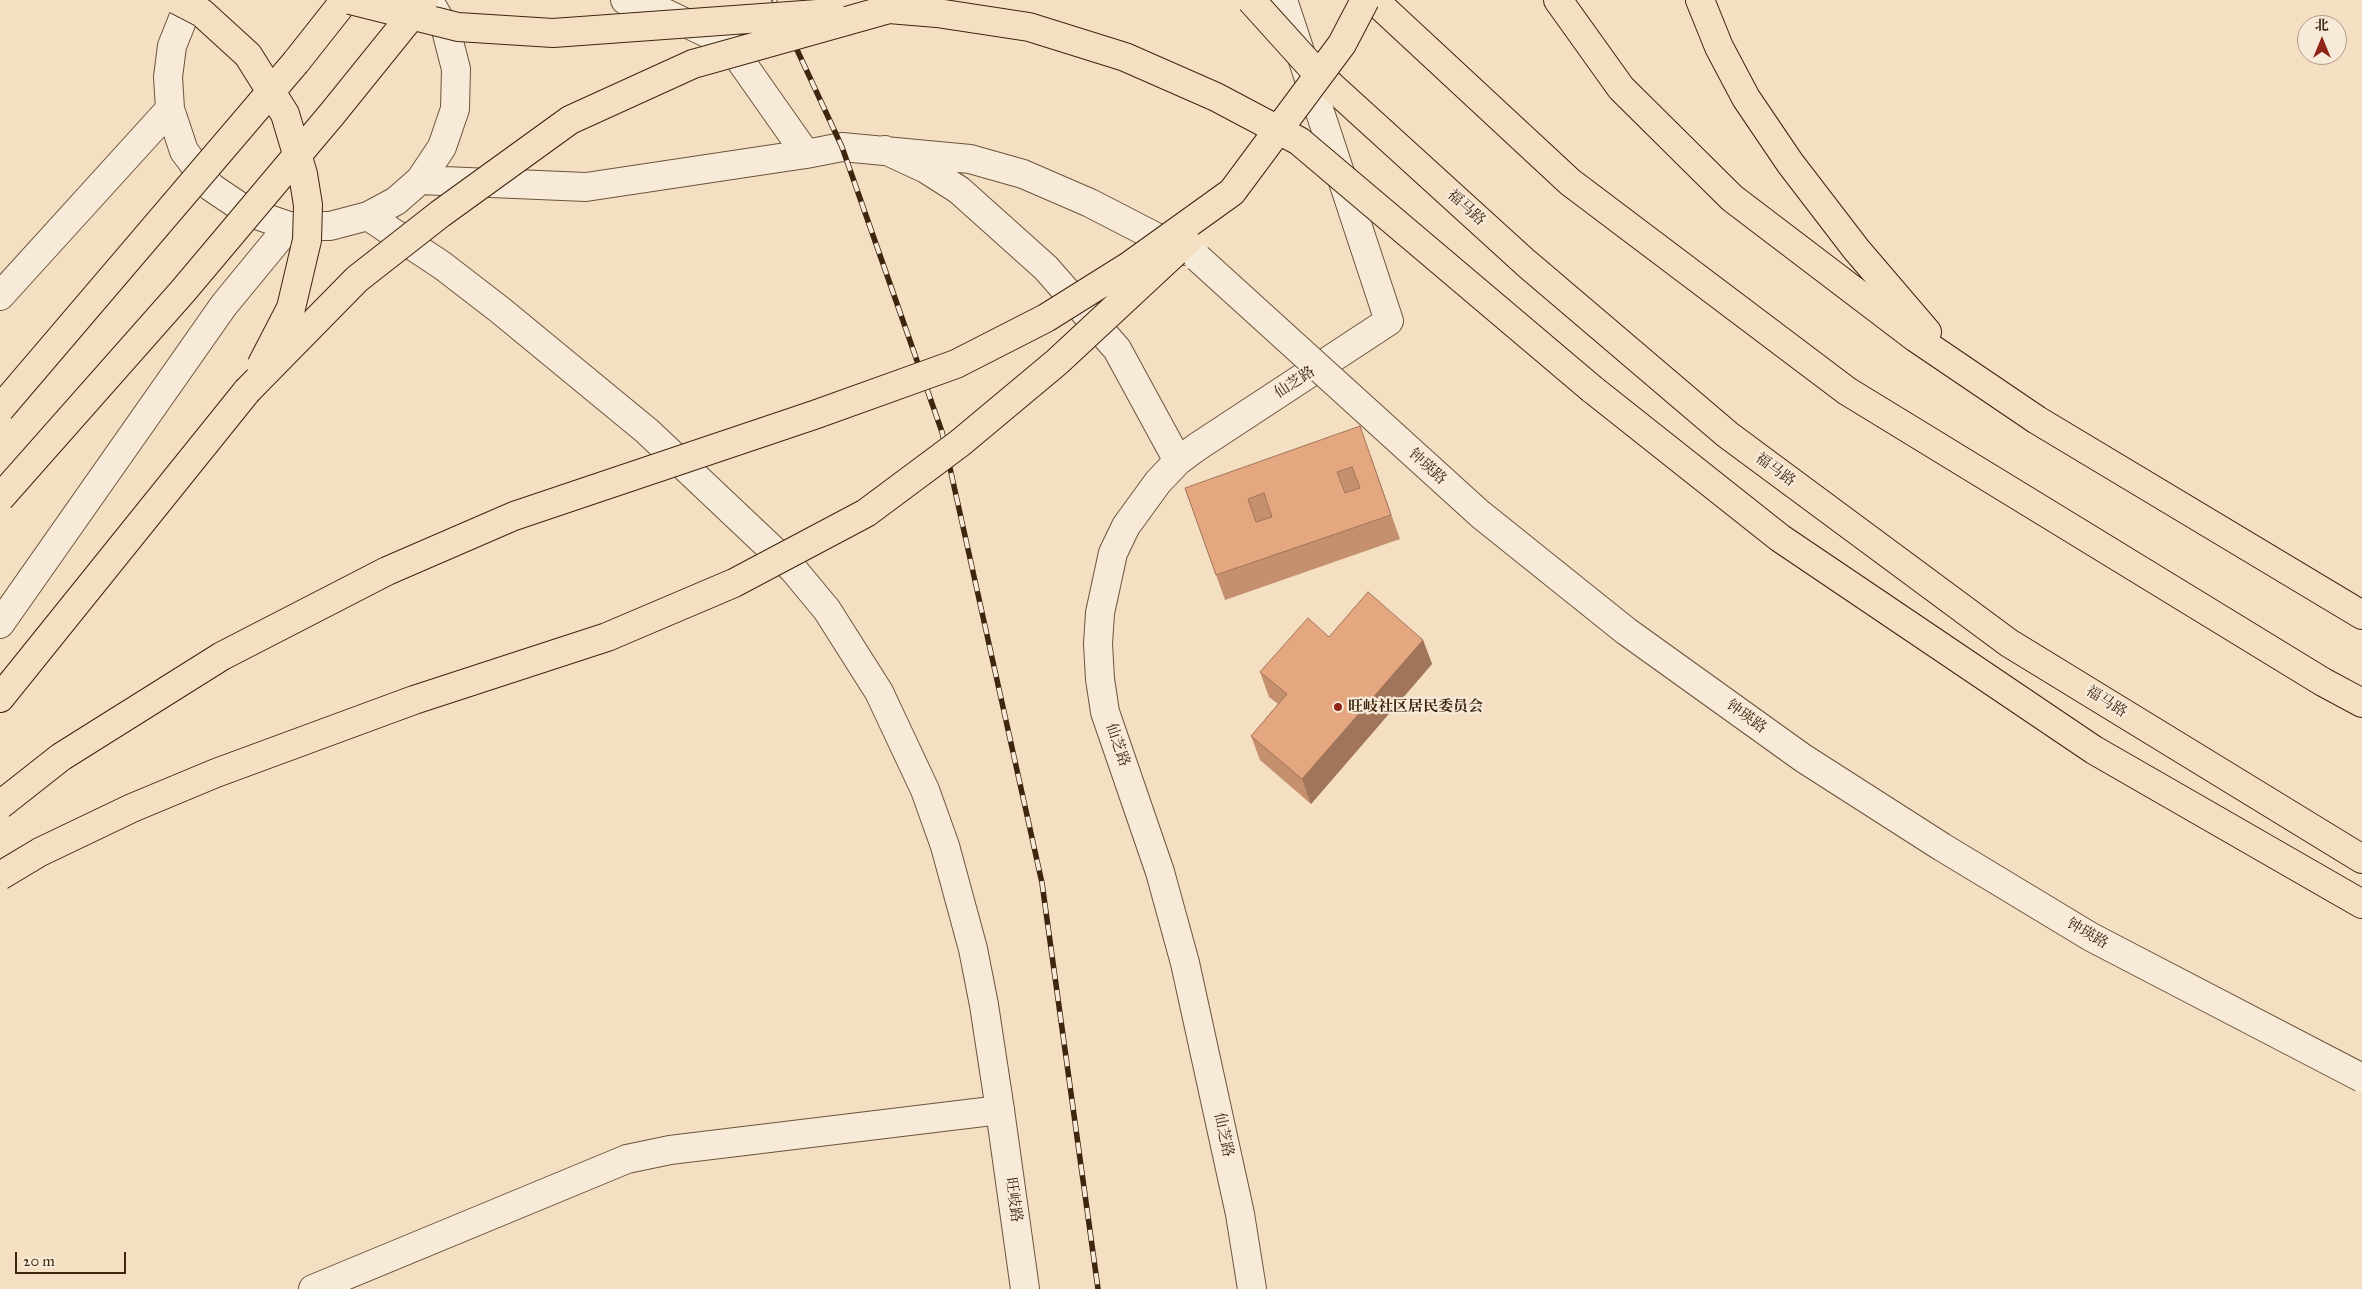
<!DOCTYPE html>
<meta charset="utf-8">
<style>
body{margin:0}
#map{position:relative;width:2362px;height:1289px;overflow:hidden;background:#f4dfc3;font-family:"IM FELL Great Primer","Noto Serif SC",serif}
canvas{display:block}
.north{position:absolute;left:2297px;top:15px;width:50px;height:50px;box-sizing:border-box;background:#f8ead8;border:1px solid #ad9b87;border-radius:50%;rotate:0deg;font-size:14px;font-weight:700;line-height:20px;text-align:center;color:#3d250e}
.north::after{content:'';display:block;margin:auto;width:18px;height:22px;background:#8f2418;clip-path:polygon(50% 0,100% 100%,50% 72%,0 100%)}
.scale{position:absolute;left:15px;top:1252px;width:111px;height:22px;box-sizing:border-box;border:2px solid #3d250e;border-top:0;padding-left:6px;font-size:15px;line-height:18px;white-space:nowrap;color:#3d250e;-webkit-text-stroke:4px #f8ead8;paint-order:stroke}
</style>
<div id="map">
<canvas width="2362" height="1289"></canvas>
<div class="north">北</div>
<div class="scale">20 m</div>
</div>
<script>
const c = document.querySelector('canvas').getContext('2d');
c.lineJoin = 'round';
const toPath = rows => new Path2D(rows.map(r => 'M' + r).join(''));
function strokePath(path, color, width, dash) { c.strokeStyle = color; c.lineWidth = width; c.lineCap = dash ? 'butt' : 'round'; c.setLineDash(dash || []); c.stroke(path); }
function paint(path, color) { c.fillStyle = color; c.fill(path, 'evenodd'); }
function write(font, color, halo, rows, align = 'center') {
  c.font = font + ' "IM FELL Great Primer","Noto Serif SC",serif'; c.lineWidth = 4.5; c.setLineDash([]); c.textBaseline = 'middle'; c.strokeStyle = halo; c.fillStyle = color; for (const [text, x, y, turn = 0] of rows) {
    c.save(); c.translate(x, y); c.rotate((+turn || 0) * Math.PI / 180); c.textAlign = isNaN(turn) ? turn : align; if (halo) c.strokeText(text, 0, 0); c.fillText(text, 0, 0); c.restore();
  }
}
const minor = toPath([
 [313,1289,627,1159,670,1150,1000,1110]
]);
const tertiary = toPath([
 [195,0,184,16,172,46,168,77,170,109,184,151,211,187,248,212,289,226,330,226,368,216,396,201,420,180,442,147,455,109,456,69,446,30,432,6],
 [885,150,926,169,959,190,1046,268,1117,349,1178,461],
 [806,154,842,147,970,159,1023,174,1090,203,1183,251],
 [420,180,586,187,806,154,728,43,644,3,625,0],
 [368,216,443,266,500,310,647,431,793,569,827,610,879,692,925,790,945,846,973,949,984,1005,1000,1110,1025,1289],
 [0,296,170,109],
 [0,624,224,305,289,226],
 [1252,1289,1240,1214,1185,963,1160,872,1105,712,1100,679,1098,644,1100,613,1113,553,1126,526,1158,482,1178,461,1197,447,1389,321,1283,0]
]);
const primary = toPath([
 [1374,0,1570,182,1847,391,2323,682,2362,703],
 [1316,72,1526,263,1728,435,2009,643,2362,859]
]);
const trunk = toPath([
 [1558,0,1621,88,1732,198,1916,338,2037,420,2362,615],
 [1700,0,1719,47,1746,98,1790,163,1856,249,1927,332],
 [296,62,345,0],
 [1592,389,1780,538,2094,750,2362,904],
 [0,698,247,391]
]);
strokePath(minor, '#6b543b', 30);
strokePath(tertiary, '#6b543b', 30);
strokePath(primary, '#3d250e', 30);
strokePath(trunk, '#3d250e', 30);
strokePath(minor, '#f8ead8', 28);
strokePath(tertiary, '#f8ead8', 28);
strokePath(primary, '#f4dfc3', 28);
strokePath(trunk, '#f4dfc3', 28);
const rail = toPath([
 [774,0,842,147,942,432,1042,883,1098,1289]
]);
strokePath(rail, '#3d250e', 5.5);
strokePath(rail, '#f8ead8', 4, [11]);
const tertiaryBridge = toPath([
 [1198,258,1480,514,1626,631,1803,758,1942,847,2091,937,2362,1078]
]);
const primaryBridge = toPath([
 [1251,0,1316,72]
]);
const trunkBridge = toPath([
 [177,0,202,13,248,55,285,114,303,174,308,205,307,240,291,308,261,366],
 [350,0,458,27,553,33,831,13],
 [247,391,357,279,440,214,570,120,693,64,889,9,937,13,1029,27,1125,57,1216,97,1299,141,1592,389],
 [0,409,296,62],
 [0,498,183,291,332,114,424,0],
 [0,805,61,757,222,656,387,571,514,516,814,415,956,364,1046,318,1129,266,1232,192,1342,44,1365,0],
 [0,876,40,852,132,808,216,773,414,700,607,637,734,583,866,513,960,443,1057,362,1186,242]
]);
strokePath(tertiaryBridge, '#6b543b', 30, []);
strokePath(primaryBridge, '#3d250e', 30, []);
strokePath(trunkBridge, '#3d250e', 30, []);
strokePath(tertiaryBridge, '#f8ead8', 28);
strokePath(primaryBridge, '#f4dfc3', 28);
strokePath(trunkBridge, '#f4dfc3', 28);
paint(toPath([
 [1369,451,1400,539,1225,600,1185,488],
 [1329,637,1423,640,1432,664,1311,804,1260,760,1251,736,1278,704,1269,697,1260,672]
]), '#c4906e');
paint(toPath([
 [1423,640,1432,664,1311,804,1302,779]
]), '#a0755a');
const building = toPath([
 [1360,426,1391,515,1216,575,1185,488,1360,426],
 [1352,467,1360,488,1345,493,1337,472,1352,467],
 [1264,493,1272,517,1256,522,1248,499,1264,493],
 [1368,592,1423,640,1302,779,1251,736,1287,694,1260,672,1308,618,1329,637,1368,592]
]);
paint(building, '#e4a780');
strokePath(building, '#a0755a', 1);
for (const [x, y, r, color] of [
 [1338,707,5,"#8f2418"]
]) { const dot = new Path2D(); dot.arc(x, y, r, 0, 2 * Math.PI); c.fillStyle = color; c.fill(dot); strokePath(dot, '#f8ead8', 2); }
write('15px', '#3d250e', '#f8ead8', [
 ["福马路",1466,208,42],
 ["仙芝路",1295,383,-33],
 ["钟瑛路",1427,467,42],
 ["福马路",1775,470,36],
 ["福马路",2106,702,32],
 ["钟瑛路",1746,717,36],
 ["仙芝路",1117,745,71],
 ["钟瑛路",2087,934,30],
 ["仙芝路",1223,1135,78],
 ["旺岐路",1013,1200,82]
]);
write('bold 15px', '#3d250e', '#f8ead8', [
 ["旺岐社区居民委员会",1348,707]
], 'left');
</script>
